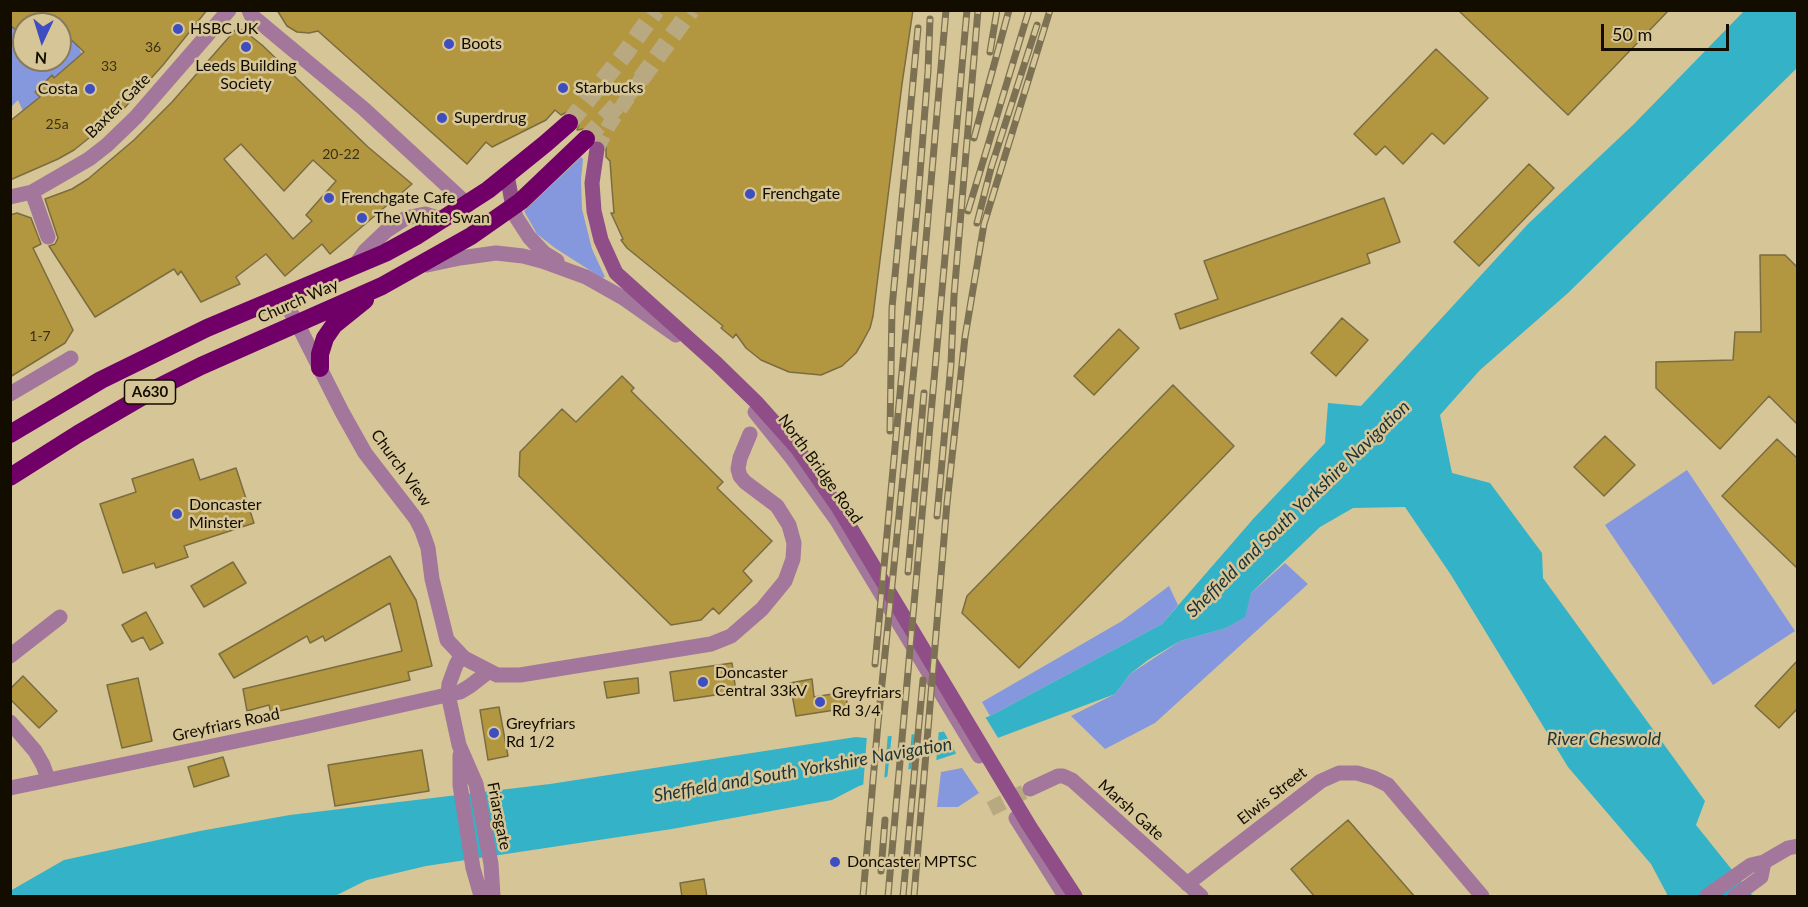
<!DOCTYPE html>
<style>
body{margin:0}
#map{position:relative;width:1808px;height:907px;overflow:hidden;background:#d5c597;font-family:Lato,sans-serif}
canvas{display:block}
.frame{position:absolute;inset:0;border:12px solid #130d00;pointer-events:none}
.north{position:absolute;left:12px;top:12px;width:60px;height:60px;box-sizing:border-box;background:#d5c597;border:2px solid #877b5b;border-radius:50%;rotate:184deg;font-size:16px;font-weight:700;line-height:24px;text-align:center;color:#130d00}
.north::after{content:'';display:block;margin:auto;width:21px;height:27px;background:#3e4ec1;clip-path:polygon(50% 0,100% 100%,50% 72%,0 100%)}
.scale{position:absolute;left:1601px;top:24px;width:128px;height:27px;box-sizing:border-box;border:3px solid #130d00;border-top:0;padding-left:8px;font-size:18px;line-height:21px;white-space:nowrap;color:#130d00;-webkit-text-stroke:4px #d5c597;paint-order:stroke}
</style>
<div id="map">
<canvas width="1808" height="907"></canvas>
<div class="frame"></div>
<div class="north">N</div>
<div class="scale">50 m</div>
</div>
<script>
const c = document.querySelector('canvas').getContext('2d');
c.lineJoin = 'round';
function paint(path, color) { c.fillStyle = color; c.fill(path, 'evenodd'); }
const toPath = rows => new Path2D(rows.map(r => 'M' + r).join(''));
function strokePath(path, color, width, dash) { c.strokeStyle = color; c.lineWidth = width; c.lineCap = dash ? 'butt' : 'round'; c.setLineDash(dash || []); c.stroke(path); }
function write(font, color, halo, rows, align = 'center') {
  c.font = font + ' Lato,sans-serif'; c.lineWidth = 5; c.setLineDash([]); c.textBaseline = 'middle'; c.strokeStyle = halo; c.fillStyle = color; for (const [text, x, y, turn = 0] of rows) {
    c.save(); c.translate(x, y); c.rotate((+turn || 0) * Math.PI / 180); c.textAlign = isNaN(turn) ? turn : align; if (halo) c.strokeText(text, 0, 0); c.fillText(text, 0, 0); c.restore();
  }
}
paint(toPath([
 [11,25,24,36,24,60,60,60,60,29,78,46,82,54,55,78,52,76,36,91,43,101,23,111,18,100,11,107],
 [581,157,583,159,581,180,582,209,592,249,605,277,602,278,555,248,537,234,524,211],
 [1687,470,1795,631,1713,685,1605,525],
 [1285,563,1308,584,1155,723,1105,749,1071,716,1115,694,1130,674,1180,641,1226,628,1244,617,1251,593],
 [1169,586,1178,605,1162,624,990,716,982,702,1122,621],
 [962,768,979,793,958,807,937,807,941,772]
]), '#8698dd');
paint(toPath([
 [1744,11,1797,11,1797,68,1568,293,1480,370,1440,415,1452,473,1490,483,1542,553,1543,578,1705,801,1696,825,1753,896,1668,896,1651,864,1568,767,1451,575,1405,507,1353,508,1320,527,1251,593,1245,617,1226,628,1180,641,1148,660,1130,674,1115,694,955,754,859,786,832,800,672,829,426,866,367,880,335,896,11,896,10,891,64,860,200,831,290,815,550,784,856,737,866,738,942,732,990,716,1162,624,1254,518,1325,443,1328,403,1361,406,1528,224,1634,124]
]), '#34b2c8');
paint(toPath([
 [984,715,1000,741,958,757,942,728],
 [939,729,936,764,911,772,915,731],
 [912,731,908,773,887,780,892,733],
 [888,733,884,781,863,788,867,735]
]), '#d5c597');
const building = toPath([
 [10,10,207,10,163,65,119,114,74,150,58,159,10,180,10,121,40,97,35,92,52,75,54,78,84,52,60,29,60,24,55,24,45,14,36,24,24,24,24,37,10,25,10,10],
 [277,10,913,10,902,84,873,316,870,328,863,341,856,353,842,366,821,375,789,372,761,360,746,348,736,334,733,338,721,328,723,326,627,248,621,240,623,239,611,213,614,213,612,188,610,161,606,157,606,146,603,141,597,139,594,132,590,128,577,130,580,121,577,115,567,112,561,115,555,110,546,120,492,147,486,142,467,164,318,31,309,33,297,32,287,26,277,10],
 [1458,10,1669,10,1568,115,1458,10],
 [237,28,243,30,262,45,368,147,412,184,330,254,322,244,285,276,266,254,236,277,240,284,201,302,181,271,178,275,174,269,95,317,49,246,55,244,58,238,45,199,72,189,88,179,134,140,172,102,237,28],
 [241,144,284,191,313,160,336,181,306,215,312,221,293,239,224,159,241,144],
 [1436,49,1488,98,1444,144,1432,133,1403,164,1385,146,1376,155,1354,134,1436,49],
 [1529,164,1554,188,1479,266,1454,242,1529,164],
 [1384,198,1400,242,1367,254,1370,263,1180,329,1175,314,1218,299,1204,261,1384,198],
 [17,213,31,218,41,244,33,248,73,330,65,343,10,377,10,215,17,213],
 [1760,255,1785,255,1797,267,1797,424,1769,396,1720,449,1656,388,1656,362,1733,360,1735,332,1761,332,1760,255],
 [1342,318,1368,340,1336,376,1311,353,1342,318],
 [1119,329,1139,348,1094,395,1074,376,1119,329],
 [622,376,634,388,631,391,723,482,717,488,772,541,743,571,752,581,719,614,713,608,701,620,671,625,519,476,520,452,562,409,576,422,622,376],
 [1173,385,1234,446,1019,668,962,613,967,596,1173,385],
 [1605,436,1635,465,1604,496,1574,467,1605,436],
 [1777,439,1797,458,1797,568,1722,496,1777,439],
 [193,459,200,480,236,468,254,523,184,546,188,557,156,568,154,563,123,573,100,504,136,492,132,479,193,459],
 [390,556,416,600,432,666,408,672,410,680,271,713,269,705,247,711,243,689,402,651,390,603,325,641,323,636,310,643,307,636,234,678,219,654,390,556],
 [233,562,246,583,204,607,191,586,233,562],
 [146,612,163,643,150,650,143,637,132,642,122,625,146,612],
 [1797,661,1797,709,1779,728,1755,706,1797,661],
 [732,663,736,692,674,701,670,672,732,663],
 [23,676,57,711,39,728,10,699,10,689,23,676],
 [138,678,152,741,122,748,107,685,138,678],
 [638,678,639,693,607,698,604,682,638,678],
 [812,679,814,697,845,692,848,708,796,716,790,683,812,679],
 [499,707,508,756,488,760,480,710,499,707],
 [422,750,429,791,335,806,328,765,422,750],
 [223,757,229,776,194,787,188,767,223,757],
 [1348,820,1415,897,1315,897,1291,869,1348,820],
 [704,879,707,897,682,897,680,883,704,879]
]);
paint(building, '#b29740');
strokePath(building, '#7a6c40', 1.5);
strokePath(toPath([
 [990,809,1030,789]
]), '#b8a980', 15, [15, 8]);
strokePath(toPath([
 [597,149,609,125,641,79]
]), '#b8a980', 15, [15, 8]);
strokePath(toPath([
 [569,123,626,52,656,10],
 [586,139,641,79,691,10]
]), '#b8a980', 18, [18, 9]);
strokePath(toPath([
 [249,10,251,15,364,109,468,205],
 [32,192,48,237],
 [10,197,32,192,89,159,107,145,136,117,229,10],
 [513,207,516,217,529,237,544,253,557,261],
 [427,265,460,258,496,253,523,256,542,261,586,277,625,299,676,335],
 [354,267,365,251,386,231,406,218,425,214,444,220],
 [281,296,297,323,342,412,365,453,416,519,422,531,428,548,432,579,447,640,464,658,497,675,520,675,711,644,731,636,762,609,785,581,793,559,794,543,789,525,777,506,745,482,740,476,738,469,740,458,750,434],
 [10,394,71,358],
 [755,412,792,458,836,519,979,756],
 [10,656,60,617],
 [461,656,456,665,449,684,448,694,459,745,476,784,491,864,493,896],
 [10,722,35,751,43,765,48,779],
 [460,755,460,785,473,868,481,896],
 [10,788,304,727,460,692,470,686,488,672],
 [1030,789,1058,776,1063,776,1072,780,1201,896],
 [1016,818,1065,896],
 [1187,884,1321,781,1339,773,1357,773,1374,778,1388,785,1482,896],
 [1707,896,1751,865,1764,862,1788,848,1798,846],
 [1735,896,1761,877,1764,862]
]), '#a3769c', 15);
strokePath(toPath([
 [597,149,592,183,594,211,601,240,616,273,717,364,756,402,797,448,838,507,1030,827,1075,896],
 [507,175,513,207]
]), '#8f4e87', 15);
strokePath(toPath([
 [320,368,320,354,325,338,334,325,365,300],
 [10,434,101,380,207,328,385,253,418,235,488,190,545,144,569,123],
 [10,477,78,434,157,388,201,366,382,286,471,236,521,201,586,139]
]), '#700068', 18);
const rail = toPath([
 [990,52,997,10],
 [974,138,1009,10],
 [968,211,1029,10],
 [977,223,991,168,1037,25],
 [890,431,892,308,918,28],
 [937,516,951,364,954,296,978,10],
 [908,572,924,393],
 [875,664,918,199,928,71,930,19],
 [881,871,885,820],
 [863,896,878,723,920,309,946,10],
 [888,896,967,10],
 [903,896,923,680],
 [914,896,947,503,965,337,984,224,1050,10]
]);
strokePath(rail, '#7c7152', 7);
strokePath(rail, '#d5c597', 4.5, [14]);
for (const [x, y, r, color] of [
 [178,29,6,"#3e4ec1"],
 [449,44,6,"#3e4ec1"],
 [246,47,6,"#3e4ec1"],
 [563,88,6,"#3e4ec1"],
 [90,89,6,"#3e4ec1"],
 [442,118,6,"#3e4ec1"],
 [750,194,6,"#3e4ec1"],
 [329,198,6,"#3e4ec1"],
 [362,218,6,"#3e4ec1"],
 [177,514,6,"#3e4ec1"],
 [703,682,6,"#3e4ec1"],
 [820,702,6,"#3e4ec1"],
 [494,733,6,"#3e4ec1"],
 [835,862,6,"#3e4ec1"]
]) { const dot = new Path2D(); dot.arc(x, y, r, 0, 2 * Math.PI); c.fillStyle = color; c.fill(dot); strokePath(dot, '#d5c597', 2); }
write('14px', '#3b3010', null, [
 ["36",153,47],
 ["33",109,66],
 ["25a",57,124],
 ["20-22",341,154],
 ["1-7",40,336]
]);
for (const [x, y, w] of [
 [150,392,51]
]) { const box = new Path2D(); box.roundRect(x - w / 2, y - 12, w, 24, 4.5); c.fillStyle = '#d5c597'; c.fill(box); strokePath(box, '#130d00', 1.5); }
write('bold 15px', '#130d00', null, [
 ["A630",150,392]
]);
write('16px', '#130d00', '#d5c597', [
 ["HSBC UK",190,29],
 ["Boots",461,44],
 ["Leeds Building",246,66,"center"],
 ["Society",246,84,"center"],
 ["Starbucks",575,88],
 ["Costa",78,89,"right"],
 ["Superdrug",454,118],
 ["Frenchgate",762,194],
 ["Frenchgate Cafe",341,198],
 ["The White Swan",374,218],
 ["Doncaster",189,505],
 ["Minster",189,523],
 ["Doncaster",715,673],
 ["Central 33kV",715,691],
 ["Greyfriars",832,693],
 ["Rd 3/4",832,711],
 ["Greyfriars",506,724],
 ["Rd 1/2",506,742],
 ["Doncaster MPTSC",847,862]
], 'left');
write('16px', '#130d00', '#d5c597', [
 ["Baxter Gate",118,106,-45],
 ["Church Way",298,301,-24],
 ["Church View",401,468,54],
 ["North Bridge Road",820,469,54],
 ["Greyfriars Road",226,725,-12],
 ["Elwis Street",1272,796,-38],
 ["Marsh Gate",1131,810,42],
 ["Friarsgate",499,816,79]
]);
write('italic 18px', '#1d3236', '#d5c597', [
 ["Sheffield and South Yorkshire Navigation",1298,509,-44],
 ["River Cheswold",1604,739],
 ["Sheffield and South Yorkshire Navigation",803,770,-10]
]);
</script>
